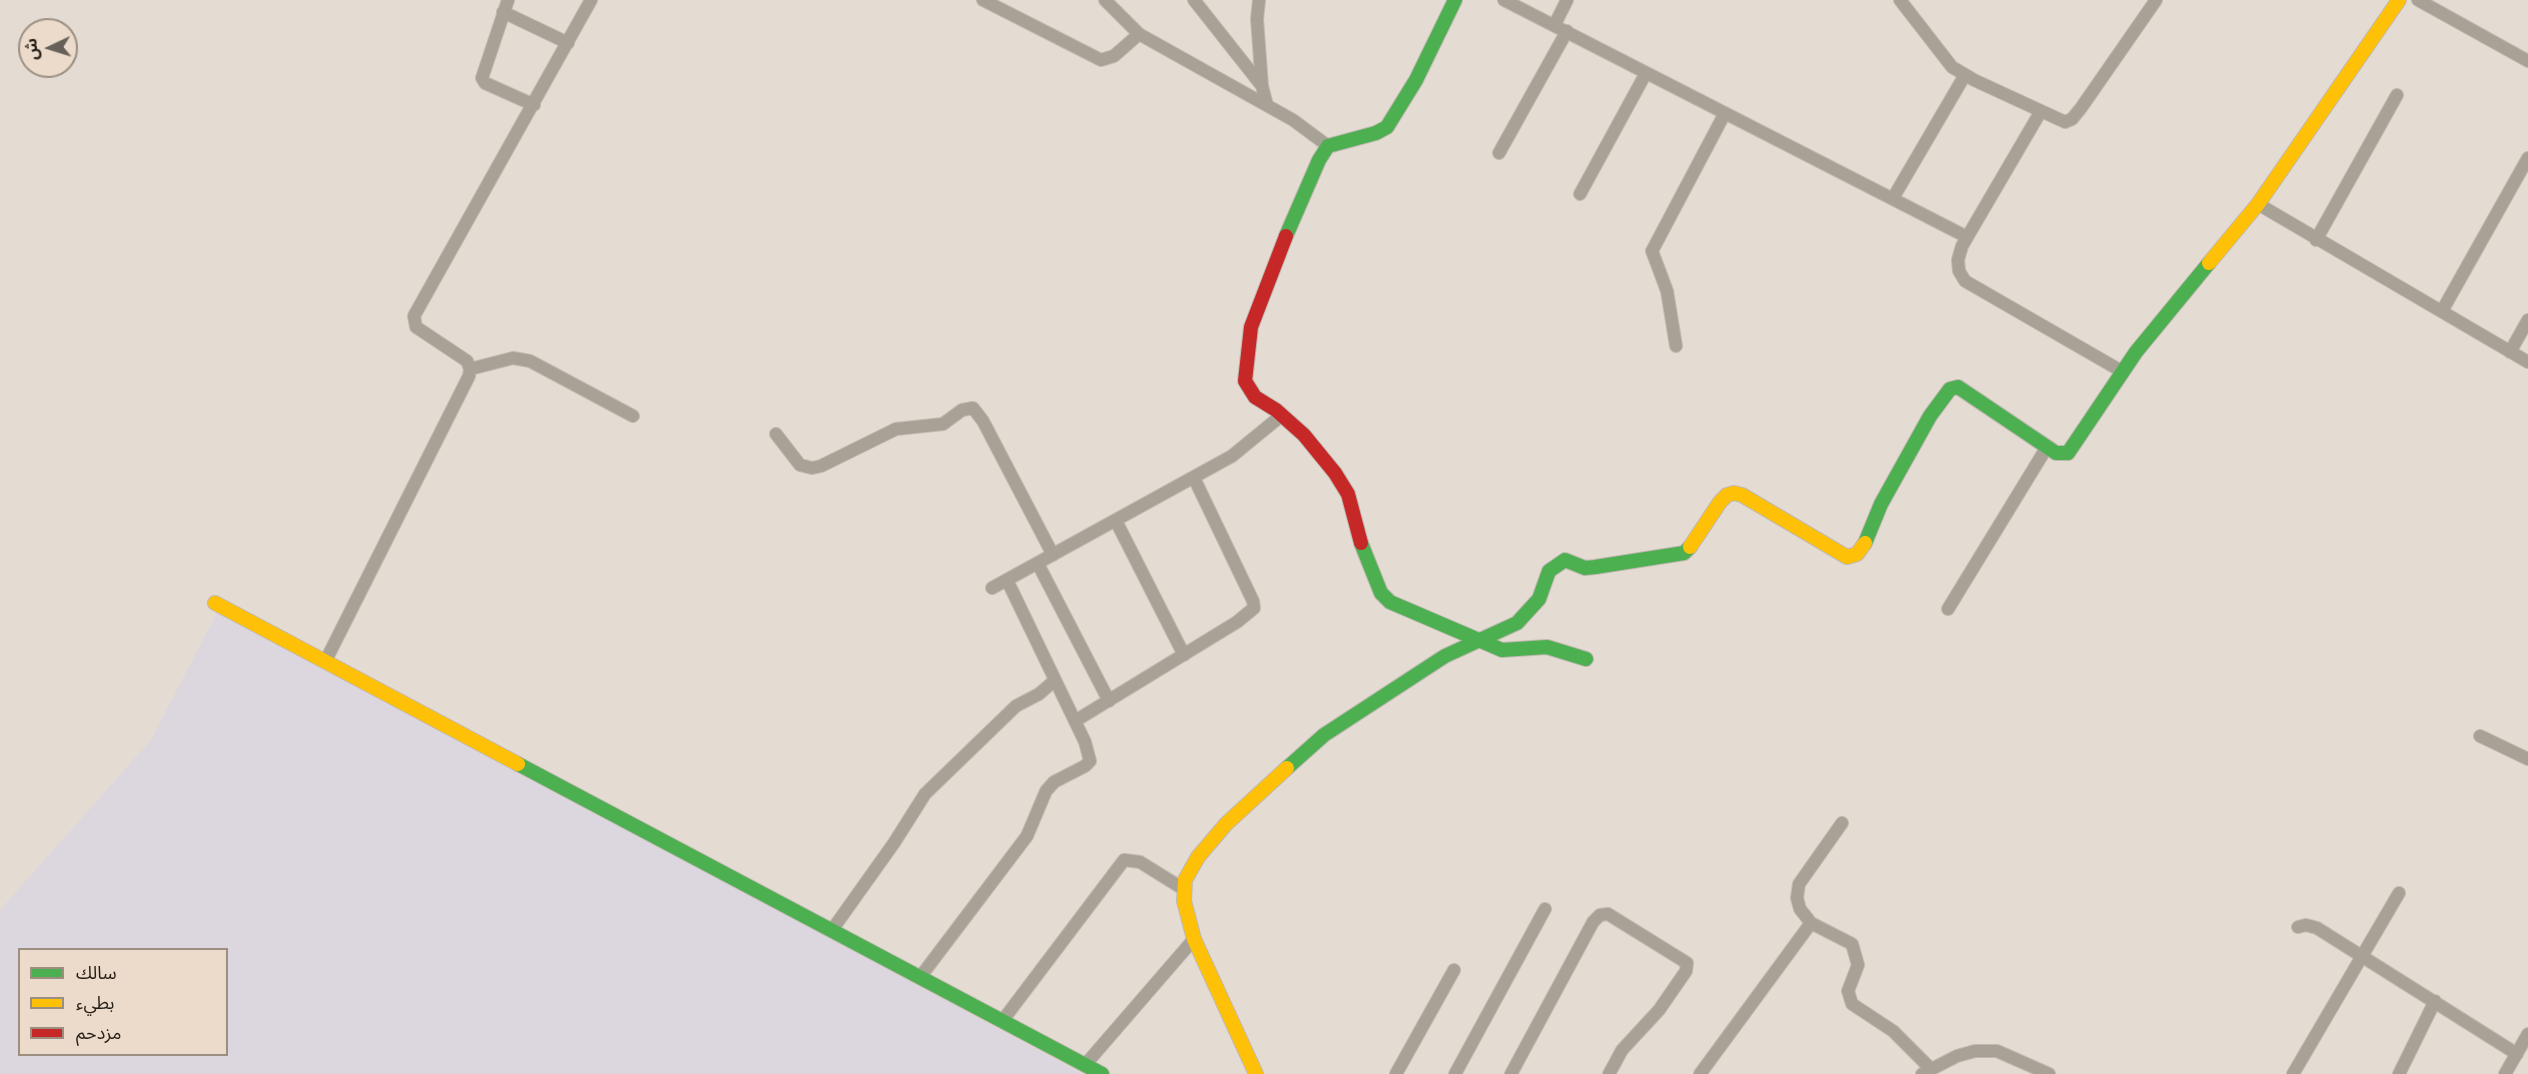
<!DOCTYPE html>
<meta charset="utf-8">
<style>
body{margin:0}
#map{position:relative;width:2528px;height:1074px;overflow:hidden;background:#e4dbd2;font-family:"Roboto Condensed","Noto Sans Arabic",sans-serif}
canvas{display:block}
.legend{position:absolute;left:18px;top:948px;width:210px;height:108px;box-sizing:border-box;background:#ecdbca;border:2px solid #9c8f82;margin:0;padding:8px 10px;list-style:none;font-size:18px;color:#241e17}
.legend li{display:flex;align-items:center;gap:12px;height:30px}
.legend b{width:30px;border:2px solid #9c8f82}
.north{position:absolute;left:18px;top:18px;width:60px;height:60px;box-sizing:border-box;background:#ecdbca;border:2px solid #9c8f82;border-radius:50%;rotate:266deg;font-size:16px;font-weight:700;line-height:24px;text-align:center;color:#241e17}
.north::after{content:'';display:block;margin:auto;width:21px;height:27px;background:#676058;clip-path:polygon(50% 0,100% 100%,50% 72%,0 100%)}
</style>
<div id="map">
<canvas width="2528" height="1074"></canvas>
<ul class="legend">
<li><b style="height:8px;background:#4caf50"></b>سالك</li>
<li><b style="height:8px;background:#ffc107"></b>بطيء</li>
<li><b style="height:8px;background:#c62828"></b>مزدحم</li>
</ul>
<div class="north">ش</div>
</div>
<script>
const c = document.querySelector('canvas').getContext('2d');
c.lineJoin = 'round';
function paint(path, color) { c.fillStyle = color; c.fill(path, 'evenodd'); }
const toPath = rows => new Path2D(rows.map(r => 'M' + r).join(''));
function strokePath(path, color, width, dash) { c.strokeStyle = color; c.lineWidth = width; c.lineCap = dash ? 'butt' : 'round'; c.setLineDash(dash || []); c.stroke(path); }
paint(toPath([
 [219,609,1082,1074,0,1074,0,910,151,740],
 [20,950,226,950,226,1054,20,1054]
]), '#dcd6de');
const street = toPath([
 [508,0,482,78,485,83,534,105],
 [983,0,1101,60,1114,56,1139,34],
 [1105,0,1139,34,1293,120,1328,146],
 [1194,0,1262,86,1267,105],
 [1259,0,1257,19,1262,86],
 [1504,0,1967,237],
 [1900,0,1952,67,1974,80,2065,122,2072,119,2081,108,2156,0],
 [2418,0,2528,61],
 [503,12,568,43],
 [1555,24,1567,0],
 [2041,111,1962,246,1958,260,1959,271,1965,281,2123,372],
 [1499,153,1567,31],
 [1580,194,1646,73],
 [1893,198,1965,75],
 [2258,204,2528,362],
 [2316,240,2397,95],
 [2442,311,2528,158],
 [1676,346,1667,291,1652,251,1725,113],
 [2510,352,2528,320],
 [470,369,513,358,530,361,633,416],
 [776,434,800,465,812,468,821,466,896,429,943,424,962,410,973,408,983,421,1053,555],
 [1116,521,1184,655],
 [1038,564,1109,701],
 [992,588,1232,456,1282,415],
 [1948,609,2047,447],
 [326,660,469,376,470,369,467,361,416,327,414,316,591,0],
 [1075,721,1237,622,1254,608,1253,601,1194,478],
 [2480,736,2528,759],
 [1842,823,1799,884,1797,898,1800,909,1811,923,1852,944,1858,965,1848,991,1852,1004,1893,1031,1931,1069],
 [2298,927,2306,925,2317,928,2517,1054],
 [832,930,894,843,925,794,1016,706,1039,694,1054,681],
 [921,976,1027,836,1046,791,1054,782,1085,766,1090,761,1085,742,1007,580],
 [1003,1020,1124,860,1140,862,1185,890],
 [1085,1065,1194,939],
 [1396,1074,1454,970],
 [1455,1074,1545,909],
 [1511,1074,1593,922,1600,915,1608,914,1687,963,1686,971,1659,1010,1622,1050,1609,1074],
 [1700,1074,1811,923],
 [1922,1074,1957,1056,1975,1051,1997,1051,2049,1074],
 [2293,1074,2399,893],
 [2399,1074,2435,1001],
 [2505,1074,2528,1034]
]);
const fast = toPath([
 [1286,236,1319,160,1328,146,1376,133,1387,127,1416,80,1455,0],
 [1361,543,1381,593,1390,602,1502,650,1547,647,1586,659],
 [1865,543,1881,504,1930,416,1950,389,1958,387,2056,453,2068,453,2136,352,2209,263],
 [518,764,1102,1074],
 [1287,768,1324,735,1445,656,1517,623,1539,599,1549,571,1565,560,1585,568,1595,567,1684,553,1690,547]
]);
const slow = toPath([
 [2209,263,2258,204,2399,0],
 [1690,547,1720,502,1727,495,1734,493,1742,495,1847,557,1857,554,1865,543],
 [215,603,518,764],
 [1256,1074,1194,939,1184,901,1185,880,1198,857,1226,824,1287,768]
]);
const jam = toPath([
 [1286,236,1251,327,1245,381,1255,397,1276,410,1304,435,1335,473,1348,494,1361,543]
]);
strokePath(street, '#c0b9b2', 14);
strokePath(fast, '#c0b9b2', 16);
strokePath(slow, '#c0b9b2', 16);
strokePath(jam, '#c0b9b2', 16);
strokePath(street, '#a7a196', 12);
strokePath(fast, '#4caf50', 14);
strokePath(slow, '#ffc107', 14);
strokePath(jam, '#c62828', 14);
</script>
